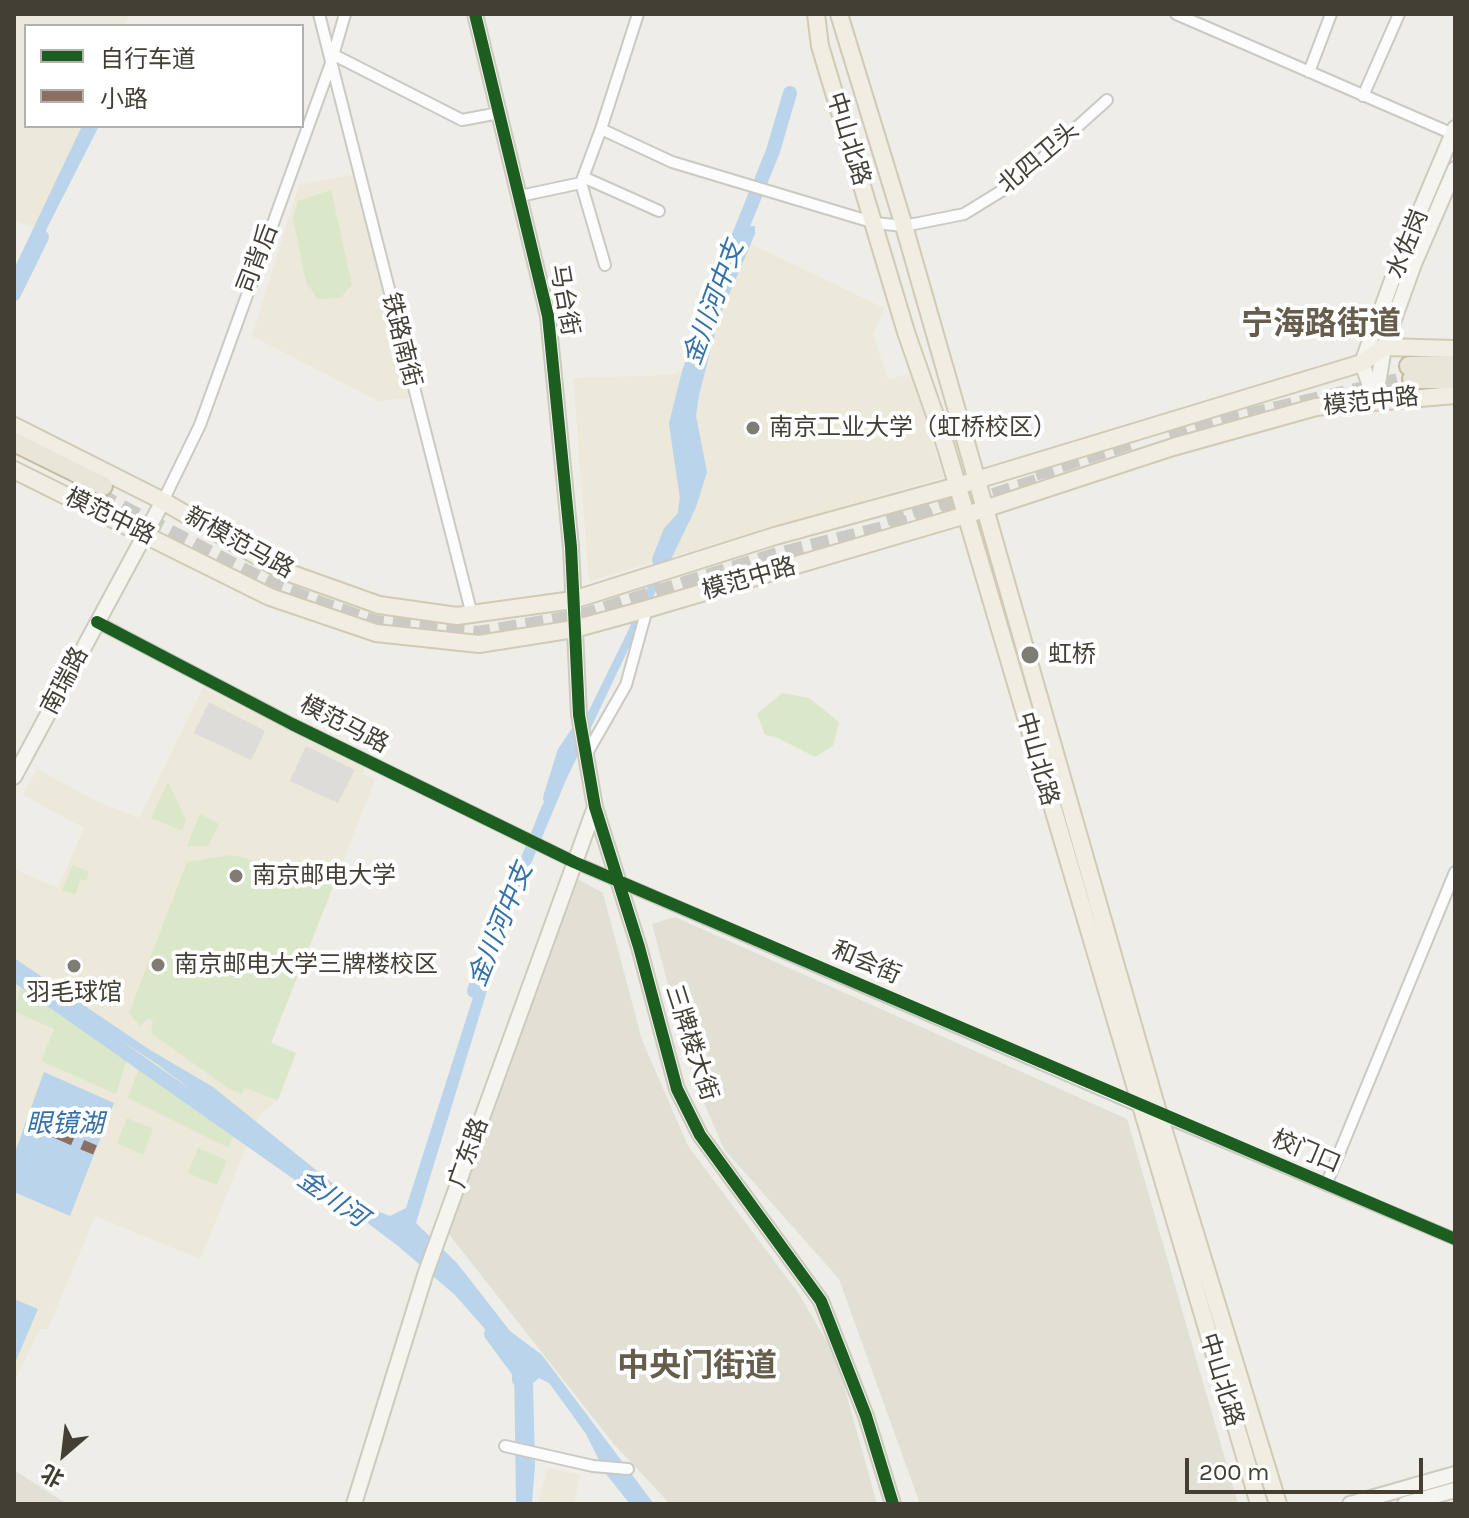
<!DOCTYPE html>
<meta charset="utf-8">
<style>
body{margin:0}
#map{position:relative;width:1469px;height:1518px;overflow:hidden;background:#eeede8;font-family:Karla,"Noto Sans SC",sans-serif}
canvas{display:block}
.frame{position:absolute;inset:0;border:16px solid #433f35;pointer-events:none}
.legend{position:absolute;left:24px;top:24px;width:280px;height:104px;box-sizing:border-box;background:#fff;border:2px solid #b4b2ae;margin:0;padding:10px 14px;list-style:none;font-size:24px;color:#433f35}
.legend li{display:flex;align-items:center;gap:16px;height:40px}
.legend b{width:40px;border:2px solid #b4b2ae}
.north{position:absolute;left:24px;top:1414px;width:80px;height:80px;-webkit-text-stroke:6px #fff;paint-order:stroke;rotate:208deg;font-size:22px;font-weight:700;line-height:32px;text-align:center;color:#433f35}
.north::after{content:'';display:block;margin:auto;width:28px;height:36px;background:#433f35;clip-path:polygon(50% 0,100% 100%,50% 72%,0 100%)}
.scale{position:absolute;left:1185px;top:1458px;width:238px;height:36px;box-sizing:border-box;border:4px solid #433f35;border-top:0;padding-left:10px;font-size:24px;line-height:28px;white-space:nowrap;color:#433f35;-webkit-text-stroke:6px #fff;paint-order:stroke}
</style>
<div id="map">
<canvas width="1469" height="1518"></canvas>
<div class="frame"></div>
<ul class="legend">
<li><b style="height:10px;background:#1b5e20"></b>自行车道</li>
<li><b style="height:10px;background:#8d6e63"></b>小路</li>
</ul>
<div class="north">北</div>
<div class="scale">200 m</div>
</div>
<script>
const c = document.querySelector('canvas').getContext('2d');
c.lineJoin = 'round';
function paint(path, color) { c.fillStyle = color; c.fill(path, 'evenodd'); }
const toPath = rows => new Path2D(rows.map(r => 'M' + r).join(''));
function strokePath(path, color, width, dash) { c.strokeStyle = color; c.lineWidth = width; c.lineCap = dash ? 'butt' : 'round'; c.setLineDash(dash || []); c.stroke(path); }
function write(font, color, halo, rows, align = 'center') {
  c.font = font + ' Karla,"Noto Sans SC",sans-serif'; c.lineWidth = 8; c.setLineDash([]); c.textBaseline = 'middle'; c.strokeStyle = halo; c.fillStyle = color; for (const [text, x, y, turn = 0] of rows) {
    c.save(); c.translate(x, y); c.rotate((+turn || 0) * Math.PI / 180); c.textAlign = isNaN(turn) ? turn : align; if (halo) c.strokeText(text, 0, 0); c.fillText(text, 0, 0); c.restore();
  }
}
paint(toPath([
 [576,878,603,893,642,1040,688,1146,799,1294,836,1357,877,1504,670,1504,613,1443,448,1233],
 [675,917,1127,1119,1238,1504,920,1504,839,1279,724,1149,692,1075,652,924],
 [14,1470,67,1504,14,1504]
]), '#e2dfd5');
paint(toPath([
 [14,14,129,14,124,26,26,26,26,126,83,126,35,228,14,221],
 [358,174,366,215,409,398,378,401,252,336,299,185],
 [749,243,884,308,873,335,888,379,910,374,944,477,589,581,573,378,672,375,703,361],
 [203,688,366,766,362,774,375,780,271,1043,296,1053,278,1100,259,1116,200,1259,95,1216,48,1329,40,1329,14,1382,14,869,58,888,84,828,23,795,37,769,96,801,139,818],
 [548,1468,580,1475,574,1504,538,1504]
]), '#ece8da');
paint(toPath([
 [331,190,352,285,340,298,318,299,306,282,293,218,298,201],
 [782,693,809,698,839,722,833,746,815,757,776,737,765,735,757,714],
 [168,782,186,820,182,831,151,818],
 [200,814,219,824,208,846,187,846],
 [232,855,279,867,308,865,337,877,271,1043,296,1053,278,1100,245,1088,242,1094,228,1088,151,1033,153,1021,148,1018,141,1026,129,1013,187,862],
 [73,865,89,872,86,881,81,879,75,895,62,890],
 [22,982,129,1053,116,1094,41,1061,54,1029,14,1011],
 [142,1059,235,1131,229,1148,128,1098],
 [127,1118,153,1129,143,1155,117,1143],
 [198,1148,227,1160,217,1185,188,1173]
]), '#dae8c9');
paint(toPath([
 [209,702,265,731,251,760,194,733],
 [306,746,355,770,338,803,290,781]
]), '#dddcd8');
paint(toPath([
 [82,126,99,126,14,293,14,269],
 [748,226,755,226,755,234,719,318,699,395,696,416,707,472,696,507,566,780,512,909,416,1223,457,1263,510,1331,542,1355,654,1504,630,1504,606,1474,586,1434,568,1409,549,1383,539,1378,533,1383,535,1465,532,1503,516,1504,514,1362,455,1295,398,1246,157,1064,14,971,14,958,150,1050,213,1087,357,1203,390,1216,406,1208,504,900,541,808,627,633,682,509,686,481,682,442,684,413,708,325],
 [44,1072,114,1103,70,1216,14,1192,14,1155],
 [14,1299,38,1309,15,1363,14,1362]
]), '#bad4eb');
strokePath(toPath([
 [14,294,42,237],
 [659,560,670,532,684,517,687,498,676,424,688,376,708,312,773,151,790,93],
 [550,798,564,753,584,723],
 [14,974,357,1215],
 [474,991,495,931],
 [491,1334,519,1372,519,1380]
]), '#bad4eb', 14);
strokePath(toPath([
 [1171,440,1234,420,1412,379],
 [1035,472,1133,440],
 [97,496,271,586,320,605,375,624,477,635,580,618,774,557,920,521,1055,477],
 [886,517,969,492]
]), '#cccac4', 18, [18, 9]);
const street = toPath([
 [319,14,472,615],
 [638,14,601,129,672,162,875,223,904,226,964,214,1016,182,1107,100],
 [1176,14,1453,134],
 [334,55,462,120,499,113],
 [1309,72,1331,14],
 [1363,96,1399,14],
 [583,177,659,211],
 [581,183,605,265],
 [520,196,581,183,601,129],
 [163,501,200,425,330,66,345,14],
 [97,622,292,724,574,862,1143,1108],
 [586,755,626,685,647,609],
 [1158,1114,1455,1239],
 [1326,1185,1455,872],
 [505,1446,593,1466,628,1469]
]);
const secondary = toPath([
 [475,14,548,316,571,547,579,715,595,807,639,947,677,1089,700,1135,821,1301,866,1416,893,1504],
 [1376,396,1384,347,1414,264,1455,169],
 [1375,400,1362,363,1400,258,1455,128],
 [14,777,163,501],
 [354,1504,426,1272,595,807],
 [1350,1504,1455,1474],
 [1405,1504,1455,1490]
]);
const primary = toPath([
 [816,14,820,46,906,332,946,447,1259,1504],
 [839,14,904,226,1155,1102,1278,1504],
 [14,426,163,501,281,570,379,605,457,616,573,600,775,536,957,486,1362,363,1384,347,1455,349],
 [14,470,270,597,376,633,479,644,574,629,647,609,966,515,1173,447,1316,407,1455,395]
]);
const highway = toPath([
 [1409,366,1455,365],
 [1412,379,1455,379],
 [14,442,103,486]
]);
strokePath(street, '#cac9c4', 14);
strokePath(secondary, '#cdcabf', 18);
strokePath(primary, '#d0cab6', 20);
strokePath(highway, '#c5bba4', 22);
strokePath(street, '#fcfcfc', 10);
strokePath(secondary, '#f6f4ee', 14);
strokePath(primary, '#f0ede3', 16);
strokePath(highway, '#eae5d9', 18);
strokePath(toPath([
 [27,1121,95,1150]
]), '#8d6e63', 10, [20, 10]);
strokePath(toPath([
 [475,14,548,316,571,547,579,715,595,807,639,947,677,1089,700,1135,821,1301,866,1416,893,1504],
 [97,622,292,724,574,862,1455,1239]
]), '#1b5e20', 12);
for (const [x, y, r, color] of [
 [753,428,8,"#7f7c74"],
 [1030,655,10,"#7f7c74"],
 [236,876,8,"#7f7c74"],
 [158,965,8,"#7f7c74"],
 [74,966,8,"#7f7c74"]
]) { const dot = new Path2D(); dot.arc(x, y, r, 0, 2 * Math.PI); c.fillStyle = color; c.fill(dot); strokePath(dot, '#fff', 3); }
write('24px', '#433f35', '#fff', [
 ["中山北路",848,139,73],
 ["北四卫头",1039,158,-40],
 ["水佐岗",1408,244,-68],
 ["司背后",258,259,-69],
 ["马台街",564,300,80],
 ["铁路南街",401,340,76],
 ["模范中路",1371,402,-6],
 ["模范中路",110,517,26],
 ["新模范马路",239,543,29],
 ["模范中路",749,579,-16],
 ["南瑞路",65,681,-62],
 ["模范马路",344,725,27],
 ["中山北路",1037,759,74],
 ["和会街",866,963,23],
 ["三牌楼大街",691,1043,72],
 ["校门口",1306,1152,23],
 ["广东路",469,1153,-70],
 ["中山北路",1221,1380,73]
]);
write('24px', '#433f35', '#fff', [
 ["南京工业大学（虹桥校区）",769,428],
 ["虹桥",1048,655],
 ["南京邮电大学",252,876],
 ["南京邮电大学三牌楼校区",174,965],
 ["羽毛球馆",74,993,"center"]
], 'left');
write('italic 26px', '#3471a9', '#fff', [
 ["金川河中支",714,303,-70],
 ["金川河中支",501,925,-68],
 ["眼镜湖",65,1125],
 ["金川河",332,1199,35]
]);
write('bold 32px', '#665d4d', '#fff', [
 ["宁海路街道",1321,325],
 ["中央门街道",697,1367]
]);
</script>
